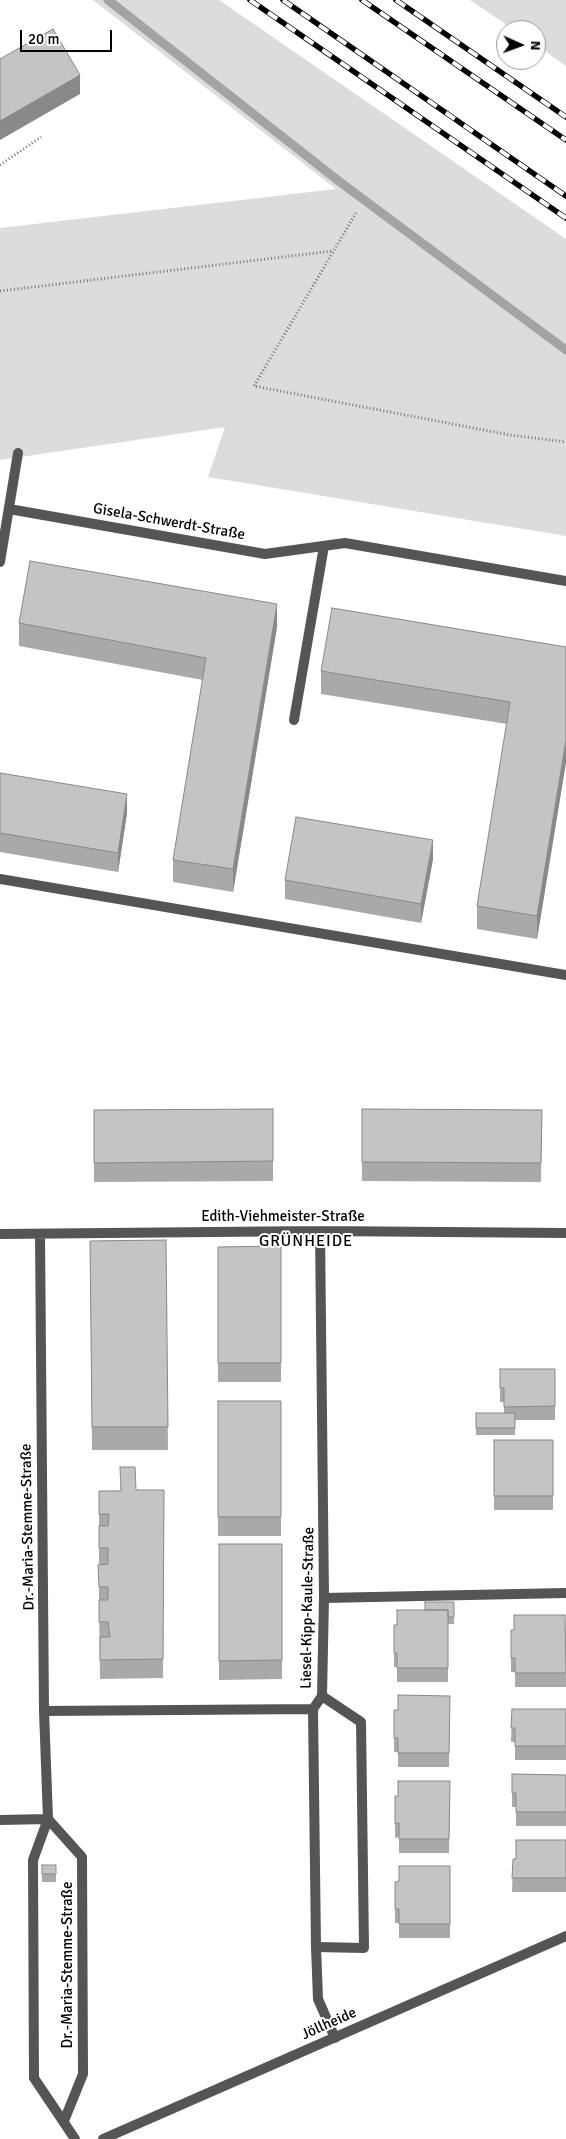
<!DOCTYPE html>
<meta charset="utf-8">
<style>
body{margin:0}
#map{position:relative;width:566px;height:2139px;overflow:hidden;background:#fff;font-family:Signika,sans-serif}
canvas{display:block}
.north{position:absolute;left:496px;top:20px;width:50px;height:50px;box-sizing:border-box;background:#fff;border:1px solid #999;border-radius:50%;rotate:92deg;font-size:14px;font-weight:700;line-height:20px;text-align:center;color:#000}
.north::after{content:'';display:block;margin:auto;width:18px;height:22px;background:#000;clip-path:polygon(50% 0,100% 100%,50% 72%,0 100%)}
.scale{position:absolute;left:20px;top:30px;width:92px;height:22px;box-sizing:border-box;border:2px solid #000;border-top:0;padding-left:6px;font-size:15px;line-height:18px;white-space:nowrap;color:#000;-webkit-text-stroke:4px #fff;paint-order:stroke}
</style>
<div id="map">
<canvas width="566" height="2139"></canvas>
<div class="north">N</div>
<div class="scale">20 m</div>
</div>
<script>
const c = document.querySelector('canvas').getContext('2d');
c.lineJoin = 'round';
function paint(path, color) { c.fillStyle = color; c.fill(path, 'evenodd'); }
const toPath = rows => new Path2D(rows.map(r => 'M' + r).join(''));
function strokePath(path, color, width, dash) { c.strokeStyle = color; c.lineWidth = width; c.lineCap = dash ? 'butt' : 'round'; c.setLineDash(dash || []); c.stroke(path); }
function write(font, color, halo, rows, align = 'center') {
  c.font = font + ' Signika,sans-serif'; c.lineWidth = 4; c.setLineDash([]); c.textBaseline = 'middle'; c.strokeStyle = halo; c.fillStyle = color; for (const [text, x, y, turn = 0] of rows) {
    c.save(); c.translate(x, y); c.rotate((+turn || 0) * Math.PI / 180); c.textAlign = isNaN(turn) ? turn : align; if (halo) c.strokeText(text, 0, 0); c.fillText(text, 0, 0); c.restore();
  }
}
paint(toPath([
 [93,0,219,0,566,239,566,536,208,477,225,427,0,460,0,228,336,189],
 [470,0,566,0,566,66,536,45,536,30,514,30]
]), '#dcdcdc');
strokePath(toPath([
 [108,0,340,182,566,350]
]), '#a3a3a3', 9);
strokePath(toPath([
 [0,165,41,137],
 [356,213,254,386,510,435,566,442],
 [0,291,333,251]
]), '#777', 3, [1, 2.5]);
strokePath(toPath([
 [316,1947,364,1948,361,1722,322,1696]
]), '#555', 10);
strokePath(toPath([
 [9,509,265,554,345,543,566,581],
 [0,562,18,453],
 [294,720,324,546],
 [0,879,566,975],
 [320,1231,324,1598,322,1696,313,1709,316,1947,318,1999,335,2038],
 [0,1234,320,1231,566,1233],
 [40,1234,44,1711,48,1819,33,1860,34,2078,75,2139],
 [324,1598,566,1593],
 [44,1711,313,1709],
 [48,1819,82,1857,83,2074,64,2121],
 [0,1820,48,1819],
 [103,2139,566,1936]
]), '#555', 10);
const rail = toPath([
 [250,0,566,218],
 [283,0,566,196],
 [362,0,566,140],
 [396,0,566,117]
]);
strokePath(rail, '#000', 5.5);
strokePath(rail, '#fff', 4, [11]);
paint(toPath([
 [19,623,277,627,233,892,173,882,173,860,203,680,19,646],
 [566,647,566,762,537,939,477,929,477,906,507,724,321,694,321,671],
 [0,773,127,813,118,872,0,852],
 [433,859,421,923,285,899,285,880],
 [273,1109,273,1181,94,1182,94,1110],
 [362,1109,542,1110,541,1182,362,1181],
 [166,1240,168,1450,92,1450,90,1241],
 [281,1246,281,1382,218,1382,218,1247],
 [500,1369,555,1369,555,1420,515,1420,515,1435,476,1435,476,1413,504,1413,504,1402,500,1402],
 [218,1401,281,1401,281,1536,218,1536],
 [494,1440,553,1440,553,1510,494,1510],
 [164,1490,163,1678,100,1679,99,1606,99,1491],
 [219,1544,282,1544,282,1679,219,1680],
 [454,1602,454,1624,448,1624,448,1682,397,1682,397,1667,394,1667,394,1639,397,1625,425,1610],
 [565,1615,566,1687,515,1687,515,1672,511,1672,511,1630,514,1630],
 [450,1696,449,1767,398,1767,398,1752,394,1752,394,1710,398,1710],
 [512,1709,566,1709,566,1760,515,1760,515,1742,511,1742],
 [512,1774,566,1775,566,1826,516,1826,516,1807,512,1807],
 [450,1781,449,1853,399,1853,399,1837,395,1838,395,1810,398,1796],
 [566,1840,566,1892,512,1892,513,1859,516,1859],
 [42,1865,56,1865,56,1882,42,1882],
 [450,1866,450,1938,399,1938,399,1923,395,1923,395,1896,399,1881]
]), '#a9a9a9');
paint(toPath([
 [80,75,80,94,0,140,0,121],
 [277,604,277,627,233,892,233,869],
 [566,740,566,762,537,939,537,916],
 [127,794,127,813,118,872,118,853],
 [433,840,433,859,421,923,421,904]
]), '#898989');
const building = toPath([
 [53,29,80,75,0,121,0,59,53,29],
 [30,561,277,604,233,869,173,860,206,658,19,623,30,561],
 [332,608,566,647,566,740,537,916,477,906,510,702,321,671,332,608],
 [0,773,127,794,118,853,0,833,0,773],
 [296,817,433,840,421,904,285,880,296,817],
 [273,1109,273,1161,94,1163,94,1110,273,1109],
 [362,1109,542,1110,541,1163,362,1162,362,1109],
 [166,1240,168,1427,92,1427,90,1241,166,1240],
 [281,1246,281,1363,218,1363,218,1247,281,1246],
 [500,1369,555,1369,555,1406,504,1407,504,1388,500,1388,500,1369],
 [218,1401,281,1401,281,1517,218,1517,218,1401],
 [476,1413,515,1413,515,1428,476,1428,476,1413],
 [494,1440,553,1440,553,1496,494,1496,494,1440],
 [120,1467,135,1467,136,1490,164,1490,163,1659,100,1660,100,1637,110,1637,108,1622,99,1622,99,1600,108,1600,108,1587,99,1587,98,1565,108,1564,108,1548,99,1548,99,1526,108,1526,109,1514,99,1514,99,1491,121,1491,120,1467],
 [219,1544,282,1544,282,1660,219,1661,219,1544],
 [425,1602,454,1602,454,1617,448,1617,448,1610,425,1610,425,1602],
 [397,1610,448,1610,448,1668,397,1668,397,1653,394,1653,394,1625,397,1625,397,1610],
 [514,1615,565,1615,566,1673,515,1673,515,1658,511,1658,511,1630,514,1630,514,1615],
 [398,1695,450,1696,449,1753,398,1753,398,1738,394,1738,394,1710,398,1710,398,1695],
 [512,1709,566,1709,566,1746,515,1746,515,1728,511,1728,512,1709],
 [512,1774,566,1775,566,1812,516,1812,516,1793,512,1793,512,1774],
 [398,1781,450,1781,449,1839,399,1839,399,1823,395,1824,395,1796,398,1796,398,1781],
 [516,1840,566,1840,566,1878,512,1878,513,1859,516,1859,516,1840],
 [42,1865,56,1865,56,1874,42,1874,42,1865],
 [399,1866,450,1866,450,1924,399,1924,399,1909,395,1909,395,1882,399,1881,399,1866]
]);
paint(building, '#c4c4c4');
strokePath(building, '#898989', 1);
write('15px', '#000', '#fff', [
 ["Gisela-Schwerdt-Straße",169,522,10],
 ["Edith-Viehmeister-Straße",283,1217],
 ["Dr.-Maria-Stemme-Straße",28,1527,-91],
 ["Liesel-Kipp-Kaule-Straße",308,1608,-89],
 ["Dr.-Maria-Stemme-Straße",68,1965,-90],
 ["Jöllheide",329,2024,-24]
]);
c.letterSpacing = '1px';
write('16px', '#000', '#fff', [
 ["GRÜNHEIDE",306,1242]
]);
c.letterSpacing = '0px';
</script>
